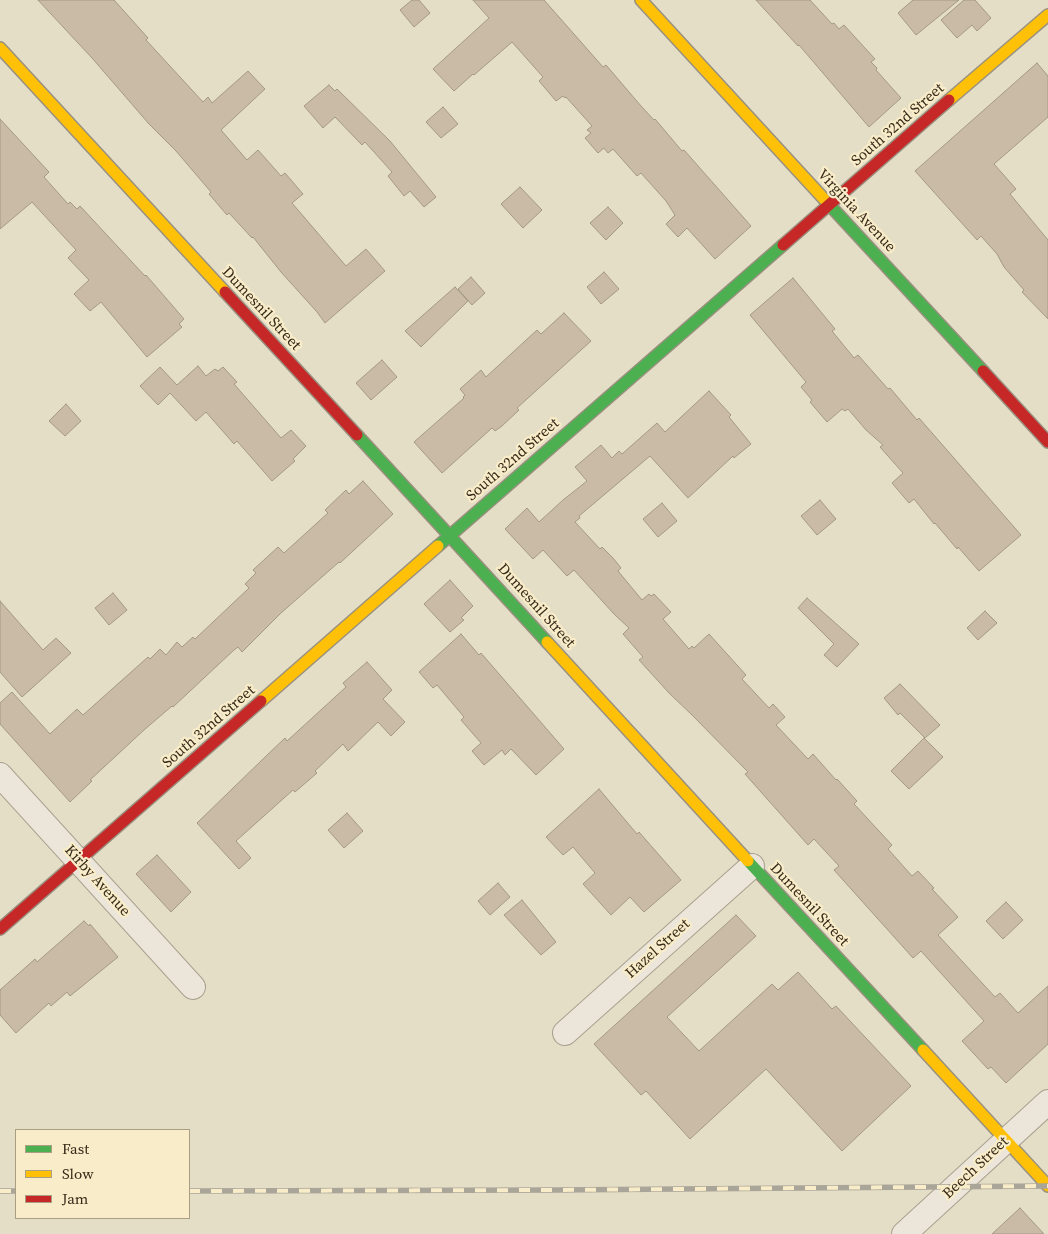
<!DOCTYPE html>
<style>
body{margin:0}
#map{position:relative;width:1048px;height:1234px;overflow:hidden;background:#e5dec6;font-family:"Source Serif 4",serif}
canvas{display:block}
.legend{position:absolute;left:15px;top:1129px;width:175px;height:90px;box-sizing:border-box;background:#f9edc9;border:1px solid #ab9f83;margin:0;padding:6px 9px;list-style:none;font-size:15px;color:#362919}
.legend li{display:flex;align-items:center;gap:10px;height:25px}
.legend b{width:25px;border:1px solid #ab9f83}
</style>
<div id="map">
<canvas width="1048" height="1234"></canvas>
<ul class="legend">
<li><b style="height:6px;background:#4caf50"></b>Fast</li>
<li><b style="height:6px;background:#ffc107"></b>Slow</li>
<li><b style="height:6px;background:#c62828"></b>Jam</li>
</ul>
</div>
<script>
const c = document.querySelector('canvas').getContext('2d');
c.lineJoin = 'round';
function paint(path, color) { c.fillStyle = color; c.fill(path, 'evenodd'); }
const toPath = rows => new Path2D(rows.map(r => 'M' + r).join(''));
function strokePath(path, color, width, dash) { c.strokeStyle = color; c.lineWidth = width; c.lineCap = dash ? 'butt' : 'round'; c.setLineDash(dash || []); c.stroke(path); }
function write(font, color, halo, rows, align = 'center') {
  c.font = font + ' "Source Serif 4",serif'; c.lineWidth = 4.5; c.setLineDash([]); c.textBaseline = 'middle'; c.strokeStyle = halo; c.fillStyle = color; for (const [text, x, y, turn = 0] of rows) {
    c.save(); c.translate(x, y); c.rotate((+turn || 0) * Math.PI / 180); c.textAlign = isNaN(turn) ? turn : align; if (halo) c.strokeText(text, 0, 0); c.fillText(text, 0, 0); c.restore();
  }
}
const building = toPath([
 [38,0,114,0,148,38,146,40,203,102,208,97,212,103,248,71,265,89,221,130,247,160,258,150,281,176,285,173,303,194,292,203,346,266,366,249,385,271,325,323,317,312,281,272,253,237,252,238,229,213,227,215,209,194,211,192,176,151,149,124,92,58,38,0],
 [412,0,419,0,430,13,414,27,400,10,412,0],
 [473,0,544,0,603,67,606,65,641,106,654,120,655,119,682,151,684,150,751,226,715,259,687,228,678,237,666,224,675,215,666,201,641,173,637,176,613,149,608,153,604,148,598,153,585,138,591,133,587,130,592,126,566,97,565,98,563,96,556,101,539,81,543,77,512,42,474,75,473,74,454,91,433,69,489,18,473,0],
 [756,0,810,0,832,24,834,23,839,29,844,25,875,59,871,62,877,68,876,70,901,98,869,127,799,45,798,46,756,0],
 [913,0,959,0,916,35,898,13,913,0],
 [964,0,975,0,991,18,977,31,972,25,957,38,941,20,964,0],
 [1037,63,1048,76,1048,117,994,164,1016,189,1010,194,1048,240,1048,319,1022,292,1024,290,1004,267,997,254,981,236,977,240,915,171,1037,63],
 [329,85,335,91,337,89,390,141,436,197,424,207,410,191,404,196,388,176,392,172,365,142,362,145,335,117,323,128,304,106,329,85],
 [443,107,458,124,441,138,426,122,443,107],
 [0,119,49,172,44,177,68,204,70,202,77,209,80,206,145,276,146,275,184,319,179,324,182,327,147,357,101,302,90,311,74,294,89,280,68,258,76,250,32,202,0,229,0,119],
 [520,187,542,210,523,228,501,204,520,187],
 [608,207,623,223,606,240,590,223,608,207],
 [604,272,619,289,601,304,587,287,604,272],
 [471,277,485,293,472,305,458,289,471,277],
 [793,278,835,329,832,331,854,358,858,355,888,389,890,388,917,420,919,418,1021,535,979,571,958,547,957,549,935,523,934,524,914,499,909,503,892,483,903,473,880,447,883,445,866,430,848,409,845,411,842,409,827,422,810,402,812,400,801,387,806,382,750,315,793,278],
 [455,287,468,301,421,347,405,331,455,287],
 [564,313,591,341,517,408,519,410,502,426,495,431,492,428,442,473,414,442,464,398,463,397,465,395,460,389,481,370,486,377,537,330,541,334,564,313],
 [382,360,397,377,371,400,356,383,382,360],
 [198,366,206,376,215,369,218,371,223,367,237,382,234,384,281,438,291,430,306,446,293,459,295,461,272,481,237,441,234,444,206,412,196,421,170,393,158,405,140,386,160,367,177,385,198,366],
 [709,391,731,415,729,417,751,444,734,458,733,456,688,498,650,456,579,516,580,518,575,522,600,549,602,547,613,558,621,568,618,571,642,600,649,594,651,596,654,594,671,612,663,619,689,649,692,646,694,648,709,634,746,675,742,679,769,708,773,704,785,717,776,725,808,759,813,754,836,780,837,779,857,801,854,804,892,845,888,849,912,876,918,871,934,888,932,889,958,917,938,935,995,997,1000,993,1018,1013,1048,986,1048,1044,1006,1083,991,1067,988,1069,962,1041,984,1021,921,951,913,958,834,870,839,866,814,839,808,845,745,774,748,772,693,716,669,693,639,660,643,657,623,634,629,628,614,614,574,570,567,576,543,550,533,559,505,529,527,508,539,522,563,500,587,481,575,467,601,445,612,458,619,451,622,454,657,423,665,432,709,391],
 [66,404,81,421,65,436,49,421,66,404],
 [363,481,393,514,340,563,339,562,281,613,242,652,238,647,234,650,173,707,172,706,144,730,90,780,92,781,70,802,0,724,0,703,12,692,50,734,77,709,83,715,148,657,150,659,160,649,166,655,177,642,182,647,193,637,195,639,249,588,245,584,256,573,253,570,278,547,284,553,328,513,325,510,346,490,349,494,363,481],
 [820,500,836,519,817,535,801,516,820,500],
 [662,503,677,521,658,537,643,519,662,503],
 [450,580,473,606,461,618,464,620,450,632,424,604,450,580],
 [113,593,127,610,109,625,95,608,113,593],
 [807,598,859,644,837,667,824,655,834,644,798,608,807,598],
 [0,601,43,650,56,638,71,653,22,697,0,672,0,601],
 [985,611,997,623,978,640,967,628,985,611],
 [461,634,479,655,481,653,564,749,536,775,511,749,505,755,502,750,484,765,472,751,481,743,461,720,464,717,437,685,433,688,419,672,461,634],
 [367,662,392,690,383,699,405,722,391,736,378,722,348,751,343,744,315,771,317,773,295,792,293,790,236,841,251,858,239,869,197,823,264,758,285,738,287,741,346,687,343,683,367,662],
 [900,684,940,725,925,738,900,713,898,715,884,698,900,684],
 [924,738,943,757,909,789,891,771,924,738],
 [599,789,637,834,639,832,681,880,644,912,630,897,611,915,583,884,595,873,573,847,563,855,546,837,599,789],
 [347,813,363,831,344,848,328,830,347,813],
 [157,855,191,892,171,912,136,874,157,855],
 [498,883,510,897,490,915,478,901,498,883],
 [522,900,556,942,541,955,504,915,522,900],
 [1006,902,1023,920,1003,939,986,921,1006,902],
 [736,915,756,936,667,1017,699,1051,772,984,778,990,798,972,832,1009,836,1006,911,1086,842,1151,766,1069,690,1139,646,1091,641,1095,594,1044,736,915],
 [84,921,89,926,90,924,118,957,70,996,67,992,51,1006,49,1003,16,1033,0,1015,0,990,35,959,37,962,84,921],
 [1020,1208,1044,1234,992,1234,1020,1208]
]);
paint(building, '#c9bba6');
strokePath(building, '#a49886', 1);
const street = toPath([
 [0,775,193,987],
 [565,1033,752,866],
 [904,1234,1048,1102]
]);
const fast = toPath([
 [824,199,983,371],
 [357,435,547,642],
 [438,546,783,245],
 [748,861,923,1050]
]);
const slow = toPath([
 [641,0,824,199],
 [0,48,225,292],
 [949,100,1048,15],
 [547,642,748,861],
 [261,701,438,546],
 [923,1050,1048,1186]
]);
const jam = toPath([
 [783,245,949,100],
 [225,292,357,435],
 [983,371,1048,442],
 [0,929,261,701]
]);
strokePath(street, '#a8a190', 26);
strokePath(fast, '#999080', 14);
strokePath(slow, '#999080', 14);
strokePath(jam, '#999080', 14);
strokePath(street, '#ebe6d9', 24);
strokePath(fast, '#4caf50', 11);
strokePath(slow, '#ffc107', 11);
strokePath(jam, '#c62828', 11);
const rail = toPath([
 [0,1191,16,1191],
 [189,1191,557,1190,1048,1186]
]);
strokePath(rail, '#aaa599', 5.5);
strokePath(rail, '#f9edc9', 4, [11]);
write('15px', '#362919', '#f9edc9', [
 ["South 32nd Street",898,125,-41],
 ["Virginia Avenue",856,211,47],
 ["Dumesnil Street",261,309,47],
 ["South 32nd Street",513,460,-41],
 ["Dumesnil Street",536,606,48],
 ["South 32nd Street",209,727,-41],
 ["Kirby Avenue",97,881,48],
 ["Dumesnil Street",809,905,47],
 ["Hazel Street",658,949,-42],
 ["Beech Street",976,1168,-43]
]);
</script>
